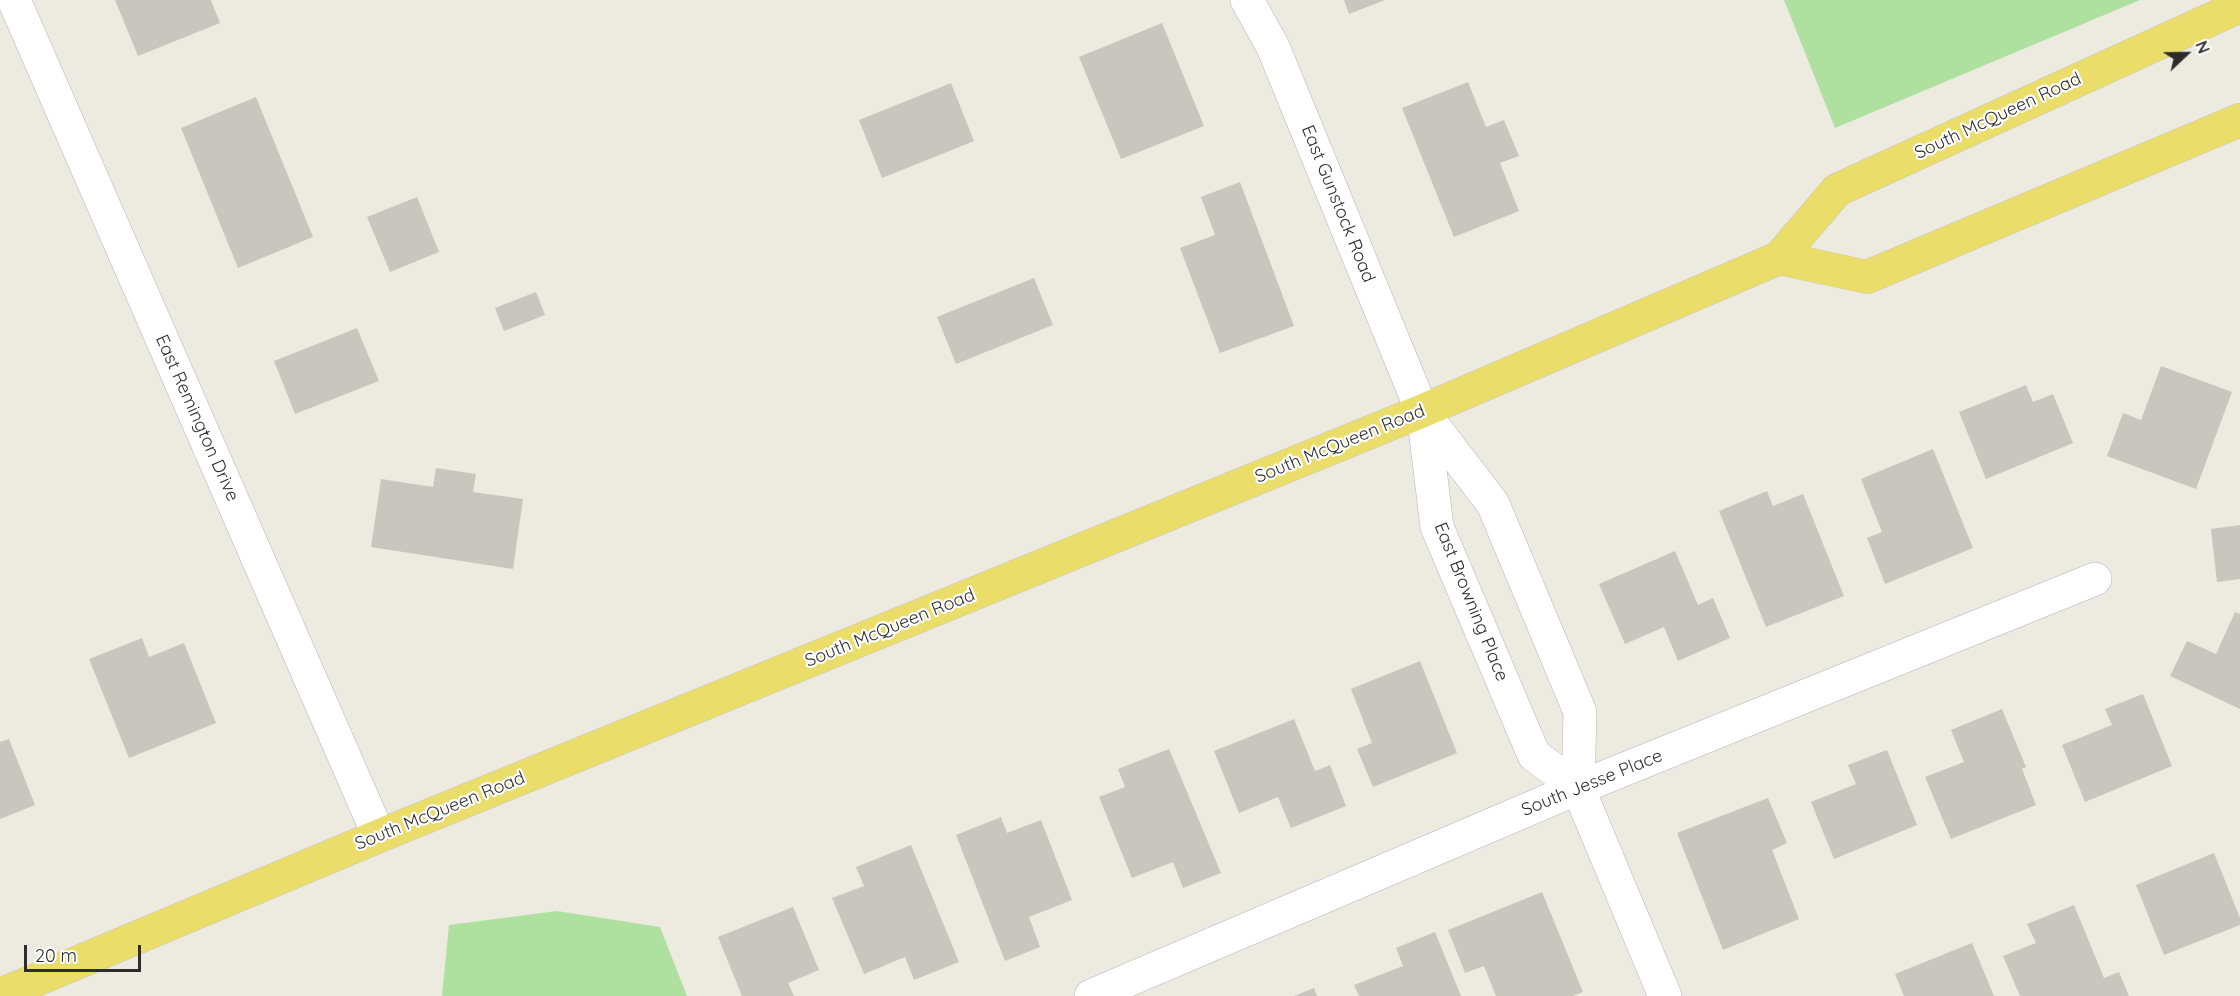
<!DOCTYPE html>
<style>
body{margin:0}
#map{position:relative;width:2240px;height:996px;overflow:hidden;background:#edeae0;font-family:Quicksand,sans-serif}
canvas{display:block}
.north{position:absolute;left:2156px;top:24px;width:60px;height:60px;-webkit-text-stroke:4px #fff;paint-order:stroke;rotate:68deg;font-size:16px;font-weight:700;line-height:24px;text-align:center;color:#2d2d2d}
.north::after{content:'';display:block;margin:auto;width:21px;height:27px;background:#2d2d2d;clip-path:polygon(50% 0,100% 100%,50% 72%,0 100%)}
.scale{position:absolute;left:24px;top:945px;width:117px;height:27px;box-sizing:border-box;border:3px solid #2d2d2d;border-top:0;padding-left:8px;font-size:18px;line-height:21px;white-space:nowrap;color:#2d2d2d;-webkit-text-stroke:4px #fff;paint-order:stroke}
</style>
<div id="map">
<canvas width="2240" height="996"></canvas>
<div class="north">N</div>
<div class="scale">20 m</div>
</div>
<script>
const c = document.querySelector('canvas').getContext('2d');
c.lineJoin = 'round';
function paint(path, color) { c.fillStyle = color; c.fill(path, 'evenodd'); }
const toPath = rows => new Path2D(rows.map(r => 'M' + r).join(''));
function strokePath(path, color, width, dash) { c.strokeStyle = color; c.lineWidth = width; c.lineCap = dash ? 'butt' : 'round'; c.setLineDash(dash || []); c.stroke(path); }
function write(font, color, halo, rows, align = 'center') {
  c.font = font + ' Quicksand,sans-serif'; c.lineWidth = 4.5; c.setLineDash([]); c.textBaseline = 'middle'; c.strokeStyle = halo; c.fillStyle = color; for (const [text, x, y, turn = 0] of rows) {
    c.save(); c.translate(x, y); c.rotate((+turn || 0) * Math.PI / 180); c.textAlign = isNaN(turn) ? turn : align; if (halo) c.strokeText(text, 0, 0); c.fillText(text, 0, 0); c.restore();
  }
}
paint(toPath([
 [1784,0,2140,0,1835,128],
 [557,911,660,927,687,996,442,996,449,925]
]), '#aee1a0');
paint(toPath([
 [115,0,211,0,220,23,138,56],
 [1344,0,1385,0,1349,14],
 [1162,23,1204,126,1121,159,1079,57],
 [1468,82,1486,127,1504,120,1519,156,1500,163,1519,211,1454,237,1402,108],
 [951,83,974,141,882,178,859,120],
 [256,97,313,237,238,268,181,128],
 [1240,182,1294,326,1220,353,1180,248,1215,235,1201,197],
 [417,197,439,252,390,272,367,217],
 [1034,278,1053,325,956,364,937,317],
 [536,292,545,315,504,331,495,308],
 [357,328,379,381,295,414,274,361],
 [2161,366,2232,392,2196,489,2107,456,2123,413,2141,420],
 [2026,385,2033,402,2053,394,2073,443,1986,479,1959,412],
 [1933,449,1973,548,1885,584,1867,538,1882,532,1861,479],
 [436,468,476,474,473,492,523,499,513,569,371,547,381,479,433,487],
 [1767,491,1773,506,1803,494,1844,596,1766,627,1719,511],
 [2240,525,2240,579,2217,582,2211,529],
 [1675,551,1698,605,1713,598,1730,638,1678,661,1664,627,1625,644,1599,584],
 [2235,612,2240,614,2240,709,2170,676,2187,641,2216,654],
 [142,638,149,657,184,643,216,723,129,758,89,659],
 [1420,661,1457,753,1373,787,1357,749,1372,743,1351,689],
 [2143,694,2172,766,2085,802,2062,745,2112,725,2105,709],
 [2002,709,2026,767,2022,769,2036,805,1951,839,1925,777,1964,762,1951,730],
 [1294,719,1315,771,1330,765,1346,806,1291,828,1278,797,1239,813,1214,751],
 [9,739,35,805,0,819,0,742],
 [1169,749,1221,873,1183,888,1173,862,1132,878,1099,797,1125,787,1118,769],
 [1887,750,1917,825,1834,859,1811,802,1856,784,1848,765],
 [1768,798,1787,843,1772,850,1799,919,1723,950,1677,833],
 [1001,817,1007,833,1041,820,1072,900,1029,917,1040,947,1005,961,956,835],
 [911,845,959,962,914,980,905,957,864,974,832,898,864,886,856,867],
 [2214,853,2240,918,2240,925,2164,955,2136,885],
 [1542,892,1583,992,1573,996,1496,996,1484,966,1465,973,1448,930],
 [2074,905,2104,978,2119,972,2129,996,2020,996,2003,956,2036,943,2027,924],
 [793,907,819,970,788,983,794,996,742,996,718,937],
 [1435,932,1461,996,1359,996,1354,985,1403,966,1396,948],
 [1972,943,1994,996,1904,996,1895,974],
 [1314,988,1317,996,1294,996]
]), '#c9c6bf');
const minor = toPath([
 [14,0,379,836],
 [1247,0,1273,47,1422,411,1493,504,1580,712,1578,788,1665,996],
 [1423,412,1437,527,1534,755,1578,788],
 [1091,996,1578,788,2095,579]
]);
const major = toPath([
 [1779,258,1867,277,2240,120],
 [0,995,379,836,1422,411,1779,258,1837,190,2240,6]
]);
strokePath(minor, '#b4b4bf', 34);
strokePath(major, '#c8c8c8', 34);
strokePath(minor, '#fff', 33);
strokePath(major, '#eadd69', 33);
write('18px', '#2d2d2d', '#fff', [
 ["South McQueen Road",1998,116,-25],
 ["East Gunstock Road",1338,204,68],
 ["East Remington Drive",197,418,66],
 ["South McQueen Road",1340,444,-22],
 ["East Browning Place",1471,602,68],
 ["South McQueen Road",890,628,-22],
 ["South Jesse Place",1592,783,-22],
 ["South McQueen Road",440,811,-22]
]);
</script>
